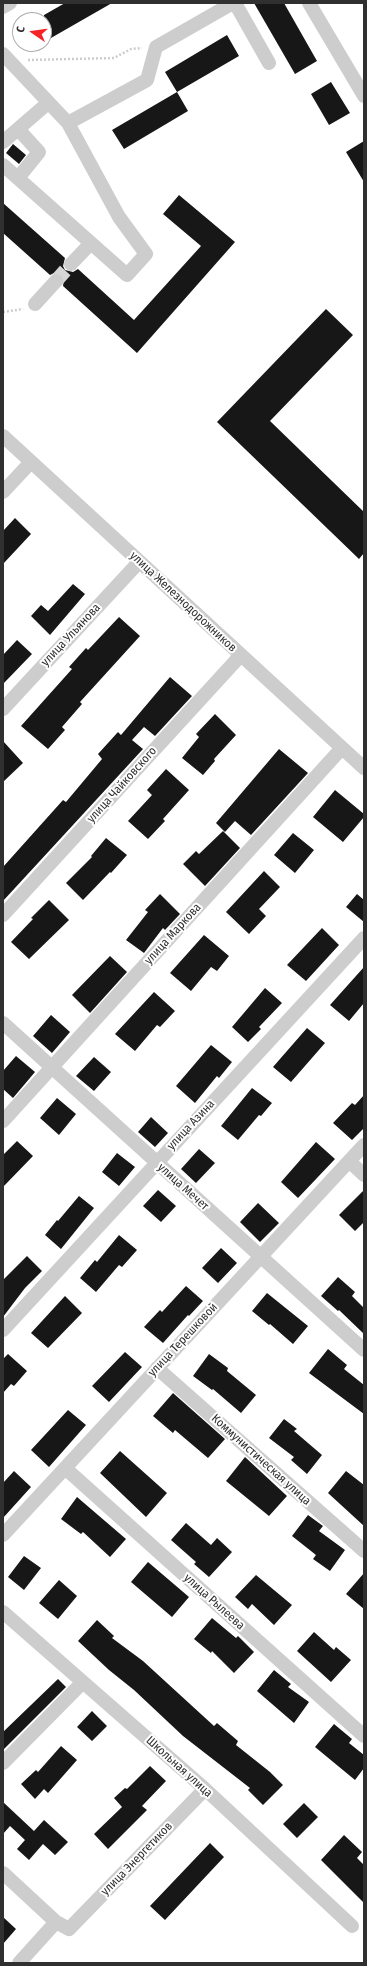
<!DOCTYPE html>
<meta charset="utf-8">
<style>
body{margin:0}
#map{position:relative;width:367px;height:1966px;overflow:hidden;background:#fff;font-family:"Fira Sans Condensed",sans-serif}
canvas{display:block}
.frame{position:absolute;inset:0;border:4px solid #303030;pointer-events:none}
.north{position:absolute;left:12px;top:12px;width:40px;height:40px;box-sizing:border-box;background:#fff;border:1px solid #acacac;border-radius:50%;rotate:283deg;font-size:11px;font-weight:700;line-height:16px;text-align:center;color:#303030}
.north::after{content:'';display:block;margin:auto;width:14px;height:18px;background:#f62427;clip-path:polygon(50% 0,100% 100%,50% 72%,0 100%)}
</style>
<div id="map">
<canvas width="367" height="1966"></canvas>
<div class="frame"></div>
<div class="north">С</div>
</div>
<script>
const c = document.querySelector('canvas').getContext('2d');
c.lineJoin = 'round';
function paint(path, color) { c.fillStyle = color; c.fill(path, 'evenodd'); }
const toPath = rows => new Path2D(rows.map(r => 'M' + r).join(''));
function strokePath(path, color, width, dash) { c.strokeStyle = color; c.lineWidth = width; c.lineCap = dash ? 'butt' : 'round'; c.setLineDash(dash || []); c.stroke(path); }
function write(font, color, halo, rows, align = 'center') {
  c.font = font + ' "Fira Sans Condensed",sans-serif'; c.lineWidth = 4; c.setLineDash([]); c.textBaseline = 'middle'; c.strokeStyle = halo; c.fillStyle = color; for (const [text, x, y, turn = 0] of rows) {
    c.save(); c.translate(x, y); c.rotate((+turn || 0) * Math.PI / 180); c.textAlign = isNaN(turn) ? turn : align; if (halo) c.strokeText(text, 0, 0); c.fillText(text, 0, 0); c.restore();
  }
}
paint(toPath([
 [65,3,112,3,44,42,44,15],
 [254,3,284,3,317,61,295,74],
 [227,35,239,56,177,92,165,72],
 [331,82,350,113,329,125,311,94],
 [177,92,188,111,124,149,112,130],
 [364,141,364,182,346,152],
 [13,144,26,155,19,164,6,153],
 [179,195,235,242,137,353,63,286,64,279,61,274,54,273,50,275,3,233,3,203,65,258,63,266,65,270,73,272,78,269,134,320,201,246,163,214],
 [326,309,353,335,270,421,364,512,364,553,359,559,217,422],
 [15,518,31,534,3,564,3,531],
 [73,584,85,594,50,635,31,616,41,605,48,611],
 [119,617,140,636,80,702,82,704,62,727,65,730,48,749,21,726,72,669,69,667,86,648,88,650],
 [17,640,32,654,3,684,3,655],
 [170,677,192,696,155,736,144,727,132,740,143,749,3,901,3,867,63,800,66,802,102,759,98,754,118,732,121,735],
 [215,714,236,735,214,759,215,761,203,775,182,758,199,737,196,734],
 [3,741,23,763,3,782],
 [279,749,308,773,251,835,235,821,225,832,216,823],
 [166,769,189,790,163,819,165,821,148,839,128,821,152,795,147,790],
 [335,790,364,814,364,817,343,842,313,817],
 [223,831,240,848,205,886,183,864,196,851,199,854],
 [293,833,314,850,295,873,274,855],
 [106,838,127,855,111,873,110,872,83,900,66,883,92,857,91,856],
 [264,871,280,887,259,909,266,916,249,934,226,912],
 [160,894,180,914,165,930,163,928,144,953,126,940,148,912,145,910],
 [357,894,364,900,364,922,346,907],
 [49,900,69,920,29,959,11,942,33,919,31,918],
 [322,928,339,945,306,981,287,965],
 [204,935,229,956,217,971,211,967,191,991,170,973],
 [110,956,127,972,90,1013,72,995],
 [364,967,364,1003,349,1021,330,1005],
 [265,988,282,1003,259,1027,261,1029,248,1042,232,1027],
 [154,992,175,1011,160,1027,157,1025,135,1051,115,1034],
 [51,1015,70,1032,52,1053,33,1036],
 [307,1028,325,1043,291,1082,273,1067],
 [211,1045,232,1062,219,1078,217,1076,195,1103,176,1086],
 [16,1056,35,1072,13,1098,3,1089,3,1071],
 [94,1057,111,1072,94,1091,76,1076],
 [252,1088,272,1103,261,1116,259,1115,238,1140,221,1126],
 [364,1095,364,1128,352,1140,333,1123,352,1103,355,1105],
 [57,1098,76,1114,59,1135,40,1118],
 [151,1117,168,1133,155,1147,138,1132],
 [17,1141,33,1156,3,1187,3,1155],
 [316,1142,335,1159,298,1198,281,1182],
 [199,1149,215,1163,196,1183,181,1169],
 [117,1153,135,1167,119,1186,102,1172],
 [158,1190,176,1206,161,1222,143,1206],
 [364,1190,364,1222,355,1231,339,1215],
 [79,1196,94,1208,61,1249,45,1235,57,1220,58,1221],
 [258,1203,279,1223,260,1242,240,1222],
 [119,1235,137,1250,122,1267,119,1265,96,1292,80,1278,95,1260,97,1262],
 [221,1248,237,1263,218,1283,202,1268],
 [27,1256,42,1271,25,1288,3,1317,3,1280],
 [338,1277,355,1292,352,1296,364,1308,364,1334,339,1310,338,1311,321,1296],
 [186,1286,203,1301,189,1316,188,1315,163,1343,144,1327,160,1310,162,1312],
 [267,1293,308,1326,293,1344,270,1324,269,1325,252,1311],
 [65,1296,82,1313,48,1348,31,1333],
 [328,1349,347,1365,344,1369,364,1385,364,1414,309,1373],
 [125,1352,142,1367,109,1402,92,1386],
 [8,1354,27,1371,14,1386,11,1384,3,1393,3,1359],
 [209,1354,228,1368,227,1371,256,1395,241,1413,213,1389,212,1390,193,1376],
 [173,1393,225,1439,208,1458,175,1430,173,1433,153,1416],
 [68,1410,86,1425,49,1467,31,1450],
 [284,1419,297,1429,294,1431,322,1455,307,1474,291,1460,294,1457,269,1438],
 [120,1451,167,1493,146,1517,100,1473],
 [245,1457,287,1496,269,1516,226,1481],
 [14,1471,31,1487,3,1518,3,1483],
 [346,1471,364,1485,364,1526,328,1493],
 [77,1497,126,1539,110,1557,83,1532,81,1534,61,1519],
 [308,1515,323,1526,319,1531,345,1550,330,1571,313,1559,316,1555,292,1536],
 [186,1523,211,1545,217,1538,232,1552,209,1577,194,1564,196,1562,171,1540],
 [24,1556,41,1568,24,1590,8,1577],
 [148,1562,189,1597,172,1617,131,1582],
 [364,1573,364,1609,346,1594],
 [256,1575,292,1605,274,1625,252,1604,248,1609,235,1597],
 [59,1580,77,1596,58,1619,39,1603],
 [212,1618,236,1638,238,1636,254,1652,234,1673,212,1651,211,1653,194,1639],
 [97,1620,114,1636,112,1638,143,1661,214,1726,217,1723,238,1741,236,1745,270,1772,283,1785,263,1805,248,1790,250,1788,183,1736,134,1690,109,1670,78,1641],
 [314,1632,334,1650,336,1647,351,1660,331,1682,297,1651],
 [274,1670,291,1684,288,1687,309,1702,294,1723,257,1691],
 [58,1679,66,1687,3,1750,3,1732],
 [92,1711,107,1726,92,1741,77,1727],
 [334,1724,352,1739,349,1743,364,1755,364,1768,355,1780,315,1747],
 [61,1746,77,1760,48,1793,44,1789,35,1799,21,1784,36,1770,38,1772],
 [150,1766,166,1781,142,1806,147,1810,108,1849,94,1834,122,1807,114,1798,125,1788,127,1789],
 [3,1802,34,1831,44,1820,68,1842,55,1855,43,1844,29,1860,17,1849,25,1840,10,1826,3,1834],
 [304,1803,318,1817,297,1838,283,1824],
 [344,1835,362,1852,357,1858,364,1865,364,1903,321,1860],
 [210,1843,224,1857,165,1920,150,1906],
 [3,1917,16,1929,3,1944]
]), '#171717');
strokePath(toPath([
 [56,281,71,264]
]), '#d6d6d6', 14, [14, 7]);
strokePath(toPath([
 [28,60,114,58,131,49,142,48],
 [3,312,23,309]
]), '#cdcdcd', 2.5, [2, 2]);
strokePath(toPath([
 [235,3,269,63],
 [309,3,364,96],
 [3,7,10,3],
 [3,54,68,123,147,80,156,47,233,3],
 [3,142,48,103],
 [3,165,127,275,146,254,119,217,68,123],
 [18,178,39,152,18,129],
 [71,264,91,243],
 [35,304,56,281],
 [3,436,364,768],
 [3,492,31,462],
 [3,709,139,562],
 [3,915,241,655],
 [3,1023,364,1350],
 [3,1121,342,748],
 [349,1161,364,1175],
 [3,1330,364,938],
 [157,1368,364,1551],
 [65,1468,364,1736],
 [3,1535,364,1145],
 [3,1612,205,1789,352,1926],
 [3,1763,83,1682],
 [3,1873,56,1922,69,1929,205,1789],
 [19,1963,56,1922]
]), '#cdcdcd', 14);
write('12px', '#303030', '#fff', [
 ["улица Железнодорожников",183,602,43],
 ["улица Ульянова",71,635,-47],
 ["улица Чайковского",122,785,-48],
 ["улица Маркова",173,934,-48],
 ["улица Азина",191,1125,-47],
 ["улица Мечет",183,1187,42],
 ["улица Терешковой",183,1340,-47],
 ["Коммунистическая улица",261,1460,42],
 ["улица Рылеева",214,1602,42],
 ["Школьная улица",179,1767,42],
 ["улица Энергетиков",137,1859,-46]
]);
</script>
